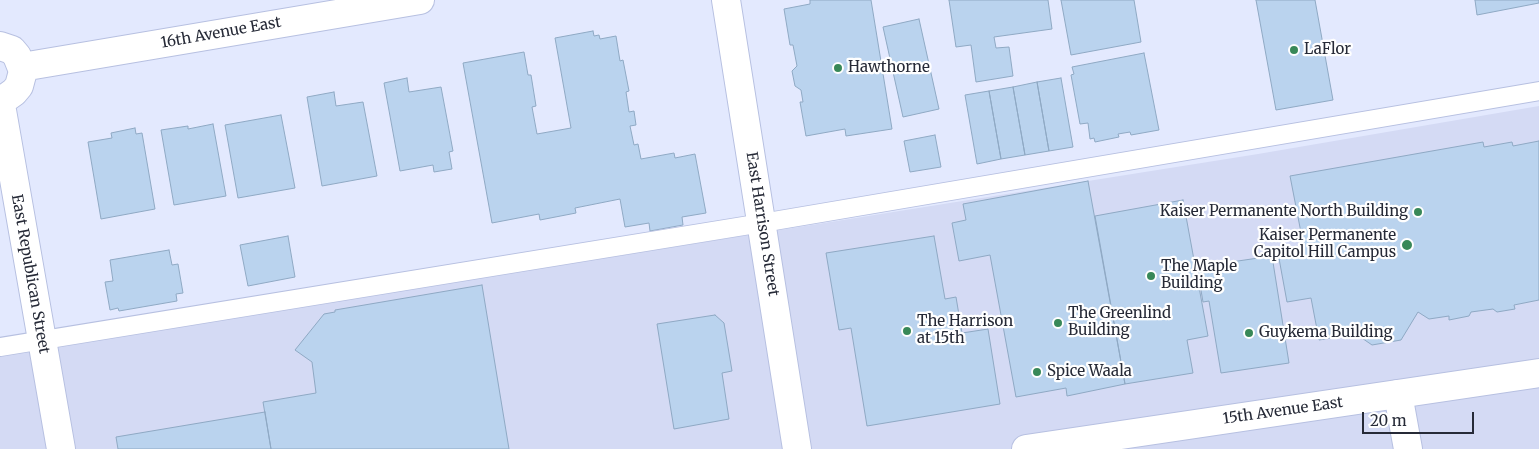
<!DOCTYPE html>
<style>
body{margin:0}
#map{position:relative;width:1539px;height:449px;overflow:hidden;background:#e3e9fe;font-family:Merriweather,serif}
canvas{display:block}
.scale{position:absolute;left:1362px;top:412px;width:112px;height:22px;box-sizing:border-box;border:2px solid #262a37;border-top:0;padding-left:6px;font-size:15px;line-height:18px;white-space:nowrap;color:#262a37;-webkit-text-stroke:4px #fff;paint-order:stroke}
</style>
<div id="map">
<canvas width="1539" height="449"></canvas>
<div class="scale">20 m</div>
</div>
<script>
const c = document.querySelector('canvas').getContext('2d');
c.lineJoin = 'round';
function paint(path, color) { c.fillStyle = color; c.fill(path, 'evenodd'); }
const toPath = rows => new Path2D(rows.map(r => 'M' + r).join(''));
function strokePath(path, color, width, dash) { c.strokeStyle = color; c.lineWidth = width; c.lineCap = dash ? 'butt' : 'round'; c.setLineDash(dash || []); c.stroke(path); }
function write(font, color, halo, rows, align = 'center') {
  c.font = font + ' Merriweather,serif'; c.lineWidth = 4.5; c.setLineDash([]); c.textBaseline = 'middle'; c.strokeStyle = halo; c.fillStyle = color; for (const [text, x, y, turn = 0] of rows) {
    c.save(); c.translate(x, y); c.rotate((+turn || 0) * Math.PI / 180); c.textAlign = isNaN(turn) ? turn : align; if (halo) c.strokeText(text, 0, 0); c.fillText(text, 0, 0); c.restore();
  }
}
paint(toPath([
 [1539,106,1539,449,0,449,0,354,1258,154]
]), '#d4daf4');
const building = toPath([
 [810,0,871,0,892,129,846,136,845,129,806,136,800,102,803,102,801,90,795,86,792,71,797,66,793,45,790,45,784,9,810,4,810,0],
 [949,0,1048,0,1052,29,994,37,996,48,1009,47,1013,76,976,82,971,45,956,47,949,0],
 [1061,0,1134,0,1141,42,1071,55,1061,0],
 [1256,0,1315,0,1333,100,1276,110,1256,0],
 [1475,0,1539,0,1539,3,1477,15,1475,0],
 [919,19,939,109,903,117,883,27,919,19],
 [593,31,594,36,599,35,600,39,616,36,620,61,623,60,629,91,626,92,629,112,634,111,636,125,630,126,634,145,638,144,641,159,674,153,675,158,695,154,706,213,682,217,683,225,650,231,649,223,625,227,620,199,575,208,576,213,540,220,539,214,492,223,463,63,524,52,528,75,531,75,536,106,532,107,537,134,571,128,555,38,593,31],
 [1144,53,1159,130,1131,135,1130,132,1118,134,1119,137,1095,142,1094,138,1090,139,1088,123,1080,124,1071,75,1074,74,1072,67,1144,53],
 [407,78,409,92,441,87,453,151,449,152,452,169,434,172,433,165,400,171,384,83,407,78],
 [1061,78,1073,147,1049,151,1037,82,1061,78],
 [1037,82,1049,151,1025,155,1013,87,1037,82],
 [1013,87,1025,155,1001,159,989,91,1013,87],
 [989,91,1001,159,977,164,965,95,989,91],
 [334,92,336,106,363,102,377,176,322,186,307,97,334,92],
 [281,115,295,188,238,198,225,125,281,115],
 [213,124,226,196,174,205,161,130,188,126,188,129,213,124],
 [135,128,136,134,142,133,155,209,101,219,88,142,112,138,111,133,135,128],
 [935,135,941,167,910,172,904,141,935,135],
 [1539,141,1539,300,1514,305,1515,309,1497,312,1493,309,1471,312,1469,316,1449,320,1449,316,1429,319,1418,312,1401,340,1372,345,1356,334,1319,340,1311,298,1287,302,1278,253,1304,248,1290,176,1483,142,1484,147,1512,142,1513,146,1539,141],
 [1088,181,1125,384,1067,396,1066,388,1016,397,990,255,959,261,952,223,966,220,963,204,1088,181],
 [1183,200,1208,336,1187,340,1193,373,1125,384,1095,216,1183,200],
 [288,236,295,277,248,286,240,245,288,236],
 [934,236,945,299,956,297,962,333,988,329,1000,404,867,426,851,328,839,330,826,253,934,236],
 [169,250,172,265,178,264,183,293,176,294,177,301,119,311,118,308,110,310,105,282,113,281,110,260,169,250],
 [1272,256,1289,363,1221,373,1209,301,1203,302,1197,267,1272,256],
 [482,285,509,449,271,449,263,402,316,393,312,362,295,350,324,314,335,312,335,310,482,285],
 [715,315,724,323,732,371,722,373,729,419,674,429,657,324,715,315],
 [265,412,271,449,118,449,116,437,265,412]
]);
paint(building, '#bad3ee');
strokePath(building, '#8fa9c4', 1);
const lane = toPath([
 [0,347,762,223,1539,91]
]);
const street = toPath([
 [726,0,797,449],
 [0,46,12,50,17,56,23,71,19,86,14,92,7,97,0,99,61,449],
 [22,67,420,0],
 [1398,394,1408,449]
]);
const secondary = toPath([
 [1026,449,1539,373]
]);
strokePath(lane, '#b7c0e1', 20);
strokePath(street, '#b7c0e1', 30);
strokePath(secondary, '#b7c0e1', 30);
strokePath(lane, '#fff', 18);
strokePath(street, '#fff', 28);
strokePath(secondary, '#fff', 28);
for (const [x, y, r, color] of [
 [1294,50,5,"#388858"],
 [838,68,5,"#388858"],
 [1418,212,5,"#388858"],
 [1407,245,6,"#388858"],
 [1151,276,5,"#388858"],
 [1058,323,5,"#388858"],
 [907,331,5,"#388858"],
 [1249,333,5,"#388858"],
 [1037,372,5,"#388858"]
]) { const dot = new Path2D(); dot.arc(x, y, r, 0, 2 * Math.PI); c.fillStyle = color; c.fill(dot); strokePath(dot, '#fff', 2); }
write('15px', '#262a37', '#fff', [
 ["16th Avenue East",221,33,-10],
 ["East Harrison Street",762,224,81],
 ["East Republican Street",30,274,80],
 ["15th Avenue East",1283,411,-8]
]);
write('15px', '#262a37', '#fff', [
 ["LaFlor",1304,50],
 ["Hawthorne",848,68],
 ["Kaiser Permanente North Building",1408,212,"right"],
 ["Kaiser Permanente",1396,236,"right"],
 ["Capitol Hill Campus",1396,253,"right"],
 ["The Maple",1161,267],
 ["Building",1161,284],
 ["The Greenlind",1068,314],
 ["Building",1068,331],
 ["The Harrison",917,322],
 ["at 15th",917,339],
 ["Guykema Building",1259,333],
 ["Spice Waala",1047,372]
], 'left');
</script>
